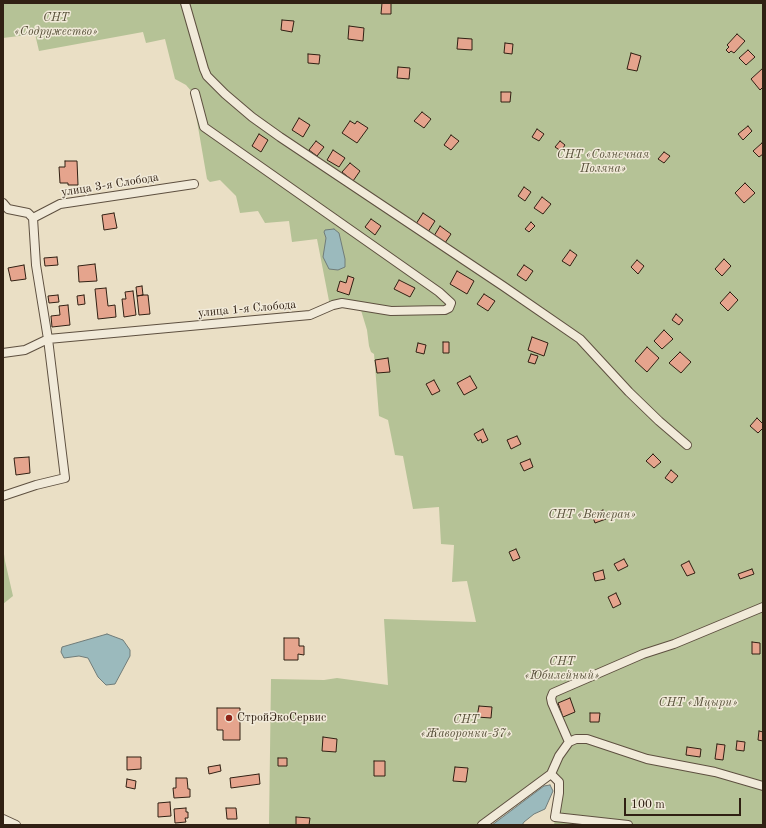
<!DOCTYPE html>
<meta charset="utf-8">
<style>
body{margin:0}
#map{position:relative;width:766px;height:828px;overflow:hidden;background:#eadfc5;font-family:"Old Standard TT",serif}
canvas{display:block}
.frame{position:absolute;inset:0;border:4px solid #302013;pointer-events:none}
.scale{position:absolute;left:624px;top:798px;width:117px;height:18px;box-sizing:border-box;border:2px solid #302013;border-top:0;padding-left:5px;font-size:12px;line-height:14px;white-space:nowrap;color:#302013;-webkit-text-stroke:3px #f1ead9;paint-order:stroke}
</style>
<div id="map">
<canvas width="766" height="828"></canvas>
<div class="frame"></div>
<div class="scale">100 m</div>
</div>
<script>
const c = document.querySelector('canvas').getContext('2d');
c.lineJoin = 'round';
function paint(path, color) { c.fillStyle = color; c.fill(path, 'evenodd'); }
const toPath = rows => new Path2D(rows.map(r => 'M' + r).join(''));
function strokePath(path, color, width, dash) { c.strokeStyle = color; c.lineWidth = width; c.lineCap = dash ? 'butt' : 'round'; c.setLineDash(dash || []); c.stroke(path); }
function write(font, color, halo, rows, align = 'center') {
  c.font = font + ' "Old Standard TT",serif'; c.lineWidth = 3; c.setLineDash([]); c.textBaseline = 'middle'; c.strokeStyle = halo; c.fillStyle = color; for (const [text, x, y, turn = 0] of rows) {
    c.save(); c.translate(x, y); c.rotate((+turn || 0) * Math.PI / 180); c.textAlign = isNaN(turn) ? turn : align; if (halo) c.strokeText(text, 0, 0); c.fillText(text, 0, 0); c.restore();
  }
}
paint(toPath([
 [3,3,763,3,763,825,554,825,559,793,553,775,482,825,269,825,271,679,324,680,337,678,388,685,384,619,476,622,467,581,452,582,454,545,441,544,439,507,413,509,403,456,395,455,388,420,379,416,374,354,371,352,369,346,367,330,360,307,330,306,317,239,292,242,289,221,265,223,258,211,240,213,236,196,220,180,210,182,207,179,192,92,186,85,175,79,165,39,146,43,143,32,39,51,35,34,3,38],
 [3,547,5,561,13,596,3,604]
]), '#b5c296');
const water = toPath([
 [334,229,339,233,345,259,345,267,338,270,329,269,323,257,326,238,324,232,325,230,334,229],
 [107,634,123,640,130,650,130,656,115,684,106,685,98,677,88,658,79,656,64,658,61,652,62,647,107,634],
 [550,785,553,791,545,809,534,814,524,822,522,825,492,825,544,786,550,785]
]);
paint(water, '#9bbabd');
strokePath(water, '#707c79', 1);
const building = toPath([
 [382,3,391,3,391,14,381,14,382,3],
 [282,20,294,21,292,32,281,30,282,20],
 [349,26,364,28,363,41,348,39,349,26],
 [737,34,745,41,734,53,731,51,729,53,726,50,729,47,727,45,737,34],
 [458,38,472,39,472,50,457,49,458,38],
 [505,43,513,44,512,54,504,53,505,43],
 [748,50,755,57,746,65,739,58,748,50],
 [631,53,641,56,637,71,627,69,631,53],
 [308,54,320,55,319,64,308,63,308,54],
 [398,67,410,68,409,79,397,78,398,67],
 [763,68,763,87,760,90,751,79,763,68],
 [501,92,511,92,510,102,501,102,501,92],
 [422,112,431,119,424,128,414,121,422,112],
 [299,118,310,125,303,137,292,130,299,118],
 [350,121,355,124,357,121,368,128,357,143,342,133,350,121],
 [748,126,752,131,743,140,738,134,748,126],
 [537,129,544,134,539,141,532,137,537,129],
 [259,134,268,140,261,152,252,146,259,134],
 [451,135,459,141,451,150,444,145,451,135],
 [316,141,324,147,317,156,309,150,316,141],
 [560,141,565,145,561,151,555,147,560,141],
 [762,143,763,145,763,154,759,157,753,151,762,143],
 [333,150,345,158,339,167,327,160,333,150],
 [664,152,670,156,664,163,658,159,664,152],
 [65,161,77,161,78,185,68,185,68,183,60,183,59,167,65,167,65,161],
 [350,163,360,171,353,181,342,172,350,163],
 [745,183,755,193,744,203,735,193,745,183],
 [524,187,531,192,525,201,518,196,524,187],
 [542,197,551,204,543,214,534,208,542,197],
 [114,213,117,228,104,230,102,215,114,213],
 [423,213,435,221,428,232,416,224,423,213],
 [371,219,381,226,375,235,365,227,371,219],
 [531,222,535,226,529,232,525,229,531,222],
 [440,226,451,234,445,243,434,236,440,226],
 [570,250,577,255,570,266,562,261,570,250],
 [57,257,58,265,45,266,44,258,57,257],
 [724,259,731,266,722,276,715,269,724,259],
 [637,260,644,266,638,274,631,267,637,260],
 [95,264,97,281,79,282,78,266,95,264],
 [24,265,26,279,11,281,8,268,24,265],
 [524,265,533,271,526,281,517,275,524,265],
 [457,271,474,281,467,294,450,284,457,271],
 [348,276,354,278,349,295,337,291,340,281,346,283,348,276],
 [399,280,415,288,410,297,394,289,399,280],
 [142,286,143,295,137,296,136,287,142,286],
 [106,288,108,306,115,305,116,317,98,319,95,289,106,288],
 [133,291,136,315,124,317,122,299,126,299,125,292,133,291],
 [730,292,738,300,728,311,720,303,730,292],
 [484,294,495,301,488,311,477,304,484,294],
 [58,295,59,302,49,303,48,296,58,295],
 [84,295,85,304,78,305,77,296,84,295],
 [143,295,148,295,150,314,139,315,137,296,143,295],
 [68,305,70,325,52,327,51,316,60,315,59,306,68,305],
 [676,314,683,320,679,325,672,320,676,314],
 [664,330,673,339,662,349,654,341,664,330],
 [532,337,548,343,544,356,528,350,532,337],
 [443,342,449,342,449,353,443,353,443,342],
 [418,343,426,345,424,354,416,352,418,343],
 [647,347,659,358,647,372,635,361,647,347],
 [680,352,691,362,681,373,669,363,680,352],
 [531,354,538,356,535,364,528,362,531,354],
 [388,358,390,372,377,373,375,360,388,358],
 [470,376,477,388,464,395,457,383,470,376],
 [434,380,440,391,432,395,426,384,434,380],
 [757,418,763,424,763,428,758,433,750,426,757,418],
 [483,429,488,440,482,443,481,439,478,441,474,434,483,429],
 [517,436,521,444,511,449,507,440,517,436],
 [653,454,661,462,654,468,646,461,653,454],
 [29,457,30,473,16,475,14,458,29,457],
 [530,459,533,467,524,471,520,463,530,459],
 [671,470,678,476,672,483,665,478,671,470],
 [603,510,606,519,595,523,592,515,603,510],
 [516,549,520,558,513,561,509,552,516,549],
 [624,559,628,566,618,571,614,564,624,559],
 [689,561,695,573,687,576,681,565,689,561],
 [752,569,754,574,740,579,738,574,752,569],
 [603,570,605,579,595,581,593,573,603,570],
 [616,593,621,604,613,608,608,597,616,593],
 [284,638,299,638,299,646,304,646,304,655,298,654,298,660,284,660,284,638],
 [752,642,760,643,760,654,752,654,752,642],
 [570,698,575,712,563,717,558,703,570,698],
 [479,706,492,707,491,718,477,717,479,706],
 [217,708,240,708,240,740,223,740,223,730,217,730,217,708],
 [590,713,600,713,599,722,590,722,590,713],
 [759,731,763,732,763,741,758,740,759,731],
 [323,737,337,739,336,752,322,751,323,737],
 [737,741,745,742,744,751,736,750,737,741],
 [717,744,725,745,723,760,715,759,717,744],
 [687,747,701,749,700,757,686,755,687,747],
 [127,757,141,757,141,769,127,770,127,757],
 [278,758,287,758,287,766,278,766,278,758],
 [374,761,385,761,385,776,374,776,374,761],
 [220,765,221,771,209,774,208,767,220,765],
 [455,767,468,768,466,782,453,781,455,767],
 [259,774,260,784,231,788,230,778,259,774],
 [176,778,187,778,188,789,190,789,190,797,174,798,173,788,176,788,176,778],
 [127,779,136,781,135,789,126,787,127,779],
 [170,802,171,816,158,817,158,803,170,802],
 [186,808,186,812,188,812,188,818,185,818,186,822,175,823,174,809,186,808],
 [226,808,236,808,237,819,227,819,226,808],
 [296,817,310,818,309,825,296,825,296,817]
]);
paint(building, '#e5a48d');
strokePath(building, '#302013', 1);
const minor = toPath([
 [185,3,204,69,207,76,225,94,252,117,280,137,503,286,580,339,629,392,659,421,687,445],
 [3,203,8,209,28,213,33,218,36,265,48,339,65,478,36,485,3,496],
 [33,218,60,204,194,184],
 [3,353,25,350,48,339,299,316,310,315,333,305,342,303,391,311,445,310,449,308,451,303,439,292,204,127,195,93],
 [569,742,552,703,551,698,553,693,643,654,674,644,763,607],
 [551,774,559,782,559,793,555,817,628,825],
 [3,819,16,825],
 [482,825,551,774,559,756,569,742,576,739,587,739,647,759,715,772,763,786]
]);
strokePath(minor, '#5e5040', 10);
strokePath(minor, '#f1ead9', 8);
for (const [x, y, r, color] of [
 [229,718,4,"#8f2418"]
]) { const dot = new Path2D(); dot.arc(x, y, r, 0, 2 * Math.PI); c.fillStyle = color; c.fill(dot); strokePath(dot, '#f1ead9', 1.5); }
write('italic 12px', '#58513a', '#f1ead9', [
 ["СНТ",56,18],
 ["«Содружество»",56,32],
 ["СНТ «Солнечная",603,155],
 ["Поляна»",603,169],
 ["СНТ «Ветеран»",592,515],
 ["СНТ",562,662],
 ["«Юбилейный»",562,676],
 ["СНТ «Мцыри»",698,703],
 ["СНТ",466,720],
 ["«Жаворонки-37»",466,734]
]);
write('12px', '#302013', '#f1ead9', [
 ["улица 3-я Слобода",110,185,-9],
 ["улица 1-я Слобода",247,309,-5]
]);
write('12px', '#302013', '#f1ead9', [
 ["СтройЭкоСервис",237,718]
], 'left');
</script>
